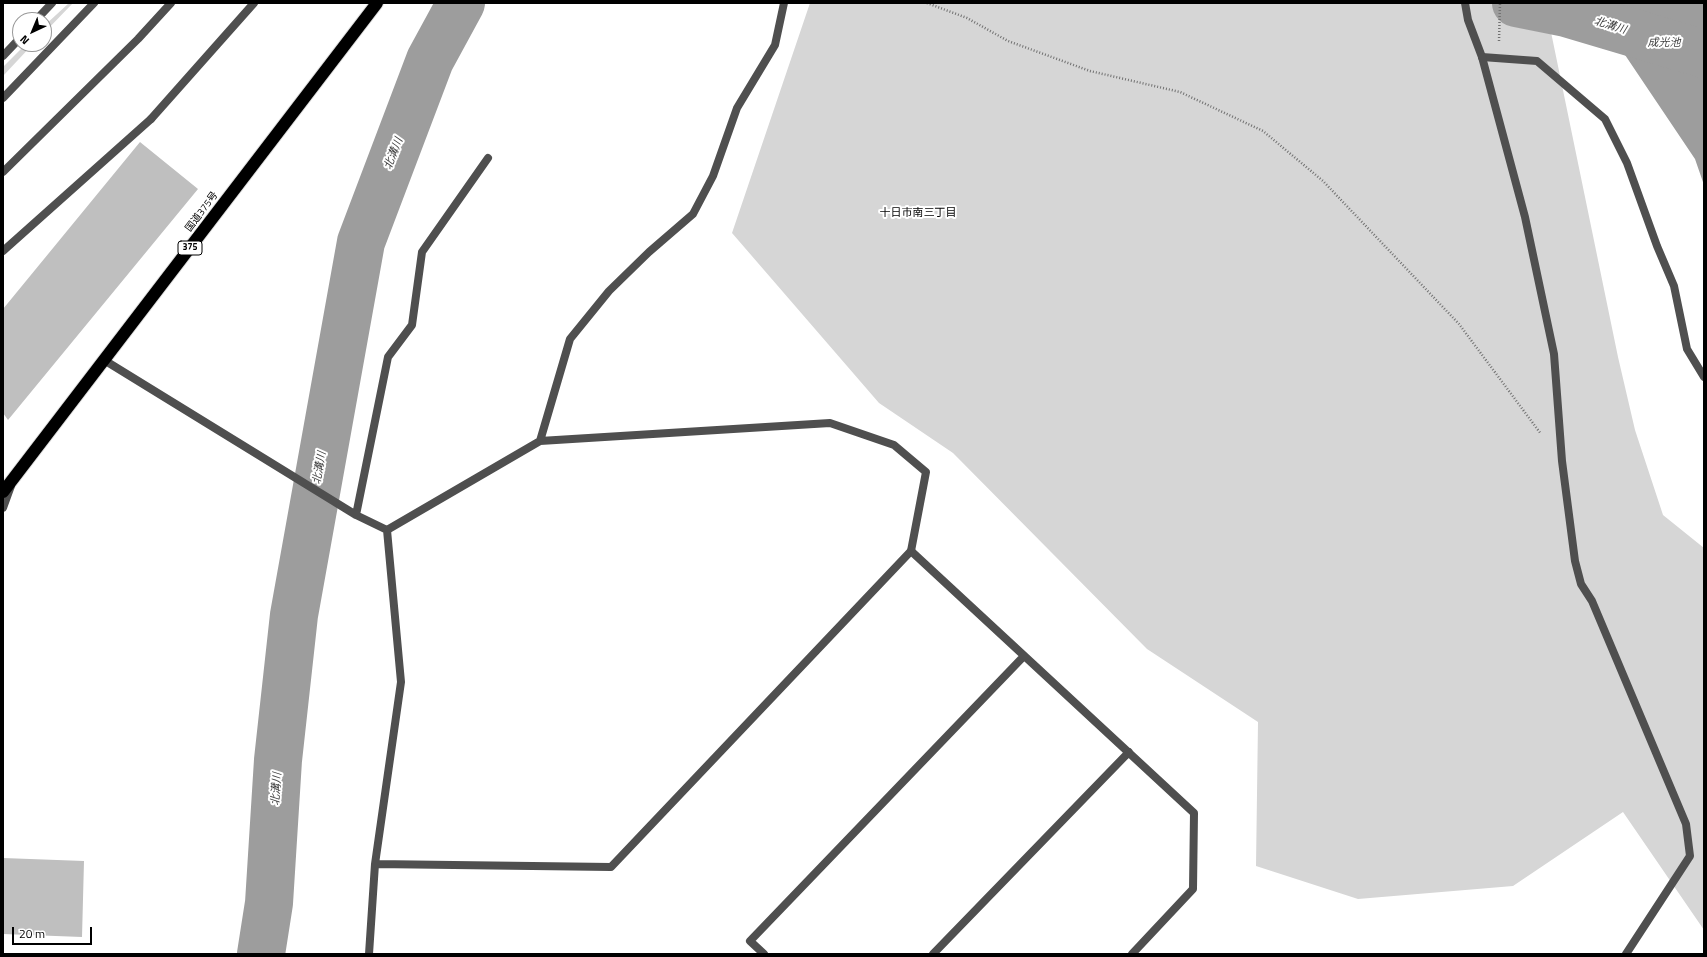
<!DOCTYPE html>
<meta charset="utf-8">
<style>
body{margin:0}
#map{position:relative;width:1707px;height:957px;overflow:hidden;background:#fff;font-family:"Titillium Web",sans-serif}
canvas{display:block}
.frame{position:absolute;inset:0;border:4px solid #000;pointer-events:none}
.north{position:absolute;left:12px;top:12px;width:40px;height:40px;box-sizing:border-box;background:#fff;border:1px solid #999;border-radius:50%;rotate:224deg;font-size:11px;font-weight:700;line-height:16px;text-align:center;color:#000}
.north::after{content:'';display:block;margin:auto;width:14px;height:18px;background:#000;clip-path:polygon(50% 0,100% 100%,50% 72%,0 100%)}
.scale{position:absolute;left:12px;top:927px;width:80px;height:18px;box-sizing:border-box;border:2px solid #000;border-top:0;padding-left:5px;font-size:12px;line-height:14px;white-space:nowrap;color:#000;-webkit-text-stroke:3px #fff;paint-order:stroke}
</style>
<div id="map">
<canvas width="1707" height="957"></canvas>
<div class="frame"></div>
<div class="north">N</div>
<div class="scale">20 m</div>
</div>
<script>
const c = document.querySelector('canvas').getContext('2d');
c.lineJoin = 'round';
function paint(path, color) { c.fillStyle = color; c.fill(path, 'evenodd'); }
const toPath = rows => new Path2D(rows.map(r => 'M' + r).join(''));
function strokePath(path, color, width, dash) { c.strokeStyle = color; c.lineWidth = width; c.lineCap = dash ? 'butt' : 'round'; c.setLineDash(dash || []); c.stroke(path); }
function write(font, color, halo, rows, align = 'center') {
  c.font = font + ' "Titillium Web","Noto Sans JP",sans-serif'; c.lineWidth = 4; c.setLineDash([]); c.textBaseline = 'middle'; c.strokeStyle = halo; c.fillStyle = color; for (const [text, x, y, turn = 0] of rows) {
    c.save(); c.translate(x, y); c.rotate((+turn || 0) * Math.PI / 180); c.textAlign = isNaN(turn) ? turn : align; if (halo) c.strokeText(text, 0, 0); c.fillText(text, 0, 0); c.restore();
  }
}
paint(toPath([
 [69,3,73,3,44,33,44,26],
 [810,3,1545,3,1618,357,1635,430,1663,515,1704,548,1704,930,1623,812,1513,886,1358,899,1256,866,1258,722,1147,649,953,453,879,403,732,233],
 [26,44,33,44,3,76,3,67]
]), '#d6d6d6');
paint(toPath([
 [1539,3,1704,3,1704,185,1695,159,1619,46,1550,20]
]), '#9d9d9d');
strokePath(toPath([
 [1516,3,1566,13,1704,54],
 [261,954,269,903,278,760,294,615,361,242,430,60,461,3]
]), '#9d9d9d', 48);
paint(toPath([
 [140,142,198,189,8,420,3,413,3,309],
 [3,858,84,861,82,937,3,934]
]), '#bfbfbf');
const highway = toPath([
 [3,492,377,3]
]);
strokePath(highway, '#dbdbdb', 14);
strokePath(toPath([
 [927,3,967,18,1008,41,1090,71,1180,92,1263,131,1323,181,1459,324,1541,434],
 [1499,41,1500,3]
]), '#717171', 2.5, [1, 2]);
strokePath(toPath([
 [36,20,52,3],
 [3,56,20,38],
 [1482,57,1537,61,1605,119,1627,163,1657,246,1674,286,1687,349,1704,377],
 [3,98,94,3],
 [151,119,254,3],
 [3,172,138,39,171,3],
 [540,441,570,339,609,291,649,252,693,214,713,176,737,108,775,45,784,3],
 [387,530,540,441,830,423,894,445,926,472,911,551]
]), '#4f4f4f', 8);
strokePath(toPath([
 [1465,3,1468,20,1482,57,1525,217,1554,354,1562,461,1575,561,1581,584,1592,601,1686,824,1690,856,1626,954],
 [3,251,151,119],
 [104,360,356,515,387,530,401,682,375,864,369,954],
 [3,508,11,486],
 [356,515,388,357,412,325,422,252,488,158],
 [375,864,611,867,911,551,1194,813,1193,889,1132,954],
 [764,954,750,941,1024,656],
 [933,954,1129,752]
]), '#4f4f4f', 8);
strokePath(highway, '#000', 12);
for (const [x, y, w] of [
 [190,248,24]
]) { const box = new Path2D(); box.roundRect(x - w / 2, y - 7, w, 14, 3); c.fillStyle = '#fff'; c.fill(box); strokePath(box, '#000', 1); }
write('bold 9px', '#000', null, [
 ["375",190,248]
]);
write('10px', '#000', '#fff', [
 ["国道375号",202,212,-53]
]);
write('italic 11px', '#3e3e3e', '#fff', [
 ["北溝川",1610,26,17],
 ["成光池",1664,43],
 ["北溝川",394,154,-69],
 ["北溝川",320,468,-80],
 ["北溝川",277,789,-86]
]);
write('11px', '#000', '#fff', [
 ["十日市南三丁目",918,213]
]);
</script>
